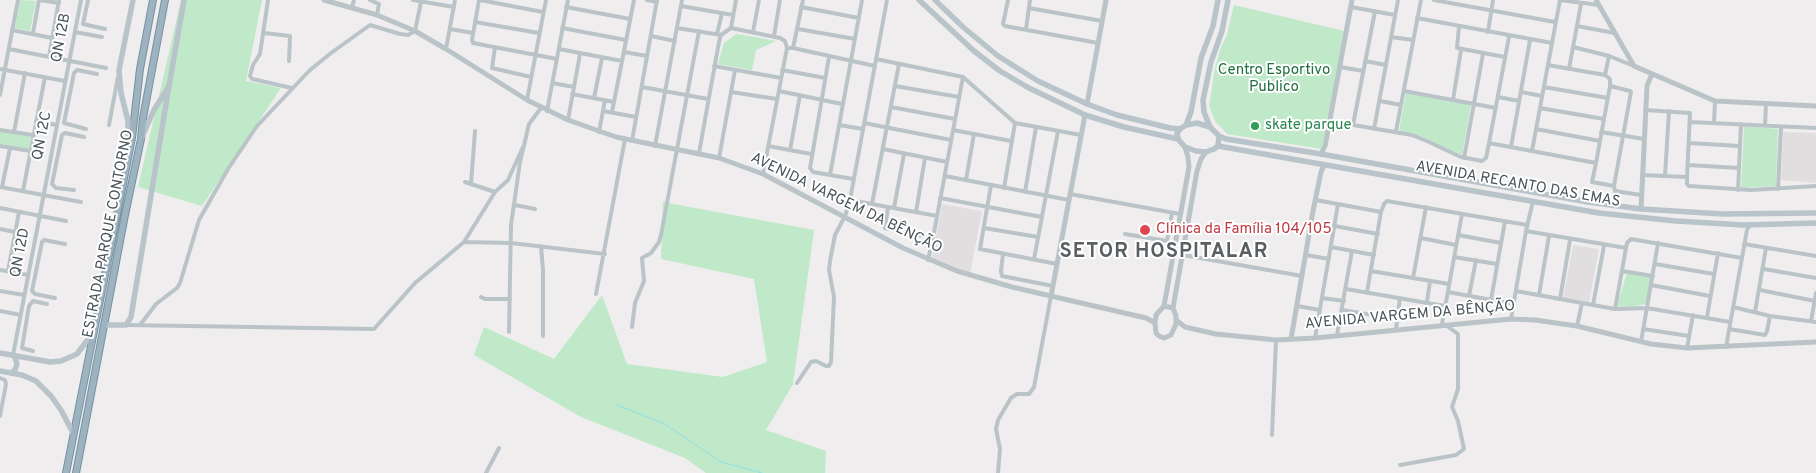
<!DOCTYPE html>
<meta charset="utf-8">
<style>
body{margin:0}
canvas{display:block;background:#efeded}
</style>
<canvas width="1816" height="473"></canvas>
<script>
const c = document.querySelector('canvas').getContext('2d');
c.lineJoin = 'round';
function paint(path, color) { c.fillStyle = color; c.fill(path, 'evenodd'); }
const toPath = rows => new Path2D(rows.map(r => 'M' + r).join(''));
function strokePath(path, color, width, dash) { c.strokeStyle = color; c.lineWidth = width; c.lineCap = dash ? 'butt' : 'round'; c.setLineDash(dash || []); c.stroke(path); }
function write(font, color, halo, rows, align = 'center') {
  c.font = font + ' Overpass,sans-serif'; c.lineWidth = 4; c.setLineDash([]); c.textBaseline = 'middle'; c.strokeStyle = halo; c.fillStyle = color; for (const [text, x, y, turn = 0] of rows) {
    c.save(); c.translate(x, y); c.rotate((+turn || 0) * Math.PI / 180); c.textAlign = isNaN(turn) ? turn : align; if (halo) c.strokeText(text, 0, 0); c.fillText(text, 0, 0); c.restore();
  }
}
paint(toPath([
 [1783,132,1816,133,1816,183,1781,180],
 [942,204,982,211,970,274,932,259],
 [1573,245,1599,249,1589,302,1563,298]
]), '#e0dedf');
paint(toPath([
 [20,0,36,1,30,31,15,28],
 [181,0,262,0,246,81,281,88,202,206,138,187],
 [1234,5,1344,31,1322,149,1227,134,1215,121,1209,106,1215,68,1221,47,1227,35],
 [736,34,755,37,776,41,756,50,752,70,718,64,724,43],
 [1406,93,1471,105,1462,155,1420,136,1399,130],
 [1744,126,1778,129,1776,186,1741,188],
 [0,130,31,136,29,149,0,144],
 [663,202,814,230,793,384,766,430,826,451,825,473,706,473,685,458,581,417,474,355,484,327,554,359,602,295,627,364,723,377,767,362,754,279,661,259],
 [1627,273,1651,277,1646,304,1630,307,1617,306]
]), '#c0e9c9');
strokePath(toPath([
 [617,405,665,424,721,462,762,473]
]), '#92dee1', 1);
const trunk = toPath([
 [66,473,132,138,140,69,153,0],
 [76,473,125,215,141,139,143,118,165,0]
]);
strokePath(trunk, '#7592a2', 8);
strokePath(toPath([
 [39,0,59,3],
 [88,0,83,24,105,29],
 [268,0,260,54,253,65,250,76,252,79,292,88],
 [370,0,379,4,377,15],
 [413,0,454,7],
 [479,0,472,40,473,43,557,59],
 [480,0,543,12],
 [647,0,657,2],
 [1008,0,1003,24,1005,26,1098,43],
 [1434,0,1555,22],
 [681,6,733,15],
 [352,7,354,0],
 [566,7,630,19],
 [801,7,859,18],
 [1351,7,1395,15],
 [1029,8,1102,21],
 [1417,18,1552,43],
 [475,22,539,33],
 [1577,26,1614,33],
 [1459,27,1457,48,1505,57],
 [562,28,626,40],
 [677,28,721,35],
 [731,28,780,38,785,41,787,48,763,174],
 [450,29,473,33],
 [798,29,855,39],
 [1026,29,1030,0],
 [12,30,52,38],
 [75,32,102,37],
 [753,32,759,0],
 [1488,32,1493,0],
 [33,33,39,0],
 [264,33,290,36,289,61],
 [717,34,722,13],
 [651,36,675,41],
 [774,36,780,0],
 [1391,37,1413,40],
 [495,47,492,68,531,77],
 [1573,47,1609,56,1634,66],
 [787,48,793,48,875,66],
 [793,48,803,0],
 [9,49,106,68],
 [446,49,455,0],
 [559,49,622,61],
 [624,52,647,56],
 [49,57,59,0],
 [829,57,810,168,813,172,853,179],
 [876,59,963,77,1015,123,1081,135],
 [1365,61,1386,65],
 [1548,65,1605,75,1610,79,1610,86,1596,163],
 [714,66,781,78],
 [1340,67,1363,71],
 [0,69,65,81],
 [1569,69,1581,4],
 [782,70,825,78],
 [1605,75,1609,56],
 [552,83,574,87],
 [895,86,959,97],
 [1610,86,1630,91,1631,92,1614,186],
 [642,87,708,99],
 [1544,87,1608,98],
 [779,91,842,104],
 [1404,91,1496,108],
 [731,92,777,99],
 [1521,92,1542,96],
 [572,94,614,102],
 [0,95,18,0],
 [1498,97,1519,101],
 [594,98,602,58],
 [527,100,546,0],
 [1453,100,1461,50],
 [1380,101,1401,105],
 [891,107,955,119],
 [1540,108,1604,119],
 [1645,110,1690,113,1687,177,1687,184,1689,186,1751,190,1816,186],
 [547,111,568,0],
 [603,111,636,117],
 [612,112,634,0],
 [568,120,580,54],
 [36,121,57,125],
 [1330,121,1412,135,1429,142,1461,157,1482,161,1486,158,1489,143,1596,163,1592,182,1614,186,1615,191,1641,195],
 [1690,122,1816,128],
 [864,123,951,140],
 [1714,123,1715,101],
 [109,125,118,77],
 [839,125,863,129],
 [1353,125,1375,11],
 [1765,126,1766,103],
 [86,129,64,123,74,73,77,70,97,74],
 [1374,129,1398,0],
 [1536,129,1600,141],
 [0,130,33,135],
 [953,130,1011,141],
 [1396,131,1421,0],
 [14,132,25,73],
 [599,132,605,100],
 [1601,132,1644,139],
 [632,141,657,0],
 [1489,143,1509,37],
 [1689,143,1740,146],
 [0,146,30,151],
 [655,146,682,0],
 [768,146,811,154],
 [1511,147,1530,40],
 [883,149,947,162],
 [790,150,800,95],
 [1532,151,1560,0,1599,5],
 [699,153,719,42,721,35,731,28,736,0],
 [719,158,735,70],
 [1464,158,1483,54],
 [1688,165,1739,168],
 [830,175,862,0],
 [1642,175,1687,177],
 [945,176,1069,200],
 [1665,176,1669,111],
 [966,180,974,134],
 [465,182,495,192],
 [471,184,475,131],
 [991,185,980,249,1057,264],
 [0,187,81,202],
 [2,187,10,148],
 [1004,188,1015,123],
 [1778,189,1781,127],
 [74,190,56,188,52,184,62,135,65,133,84,137],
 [1738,190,1741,124],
 [23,191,45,77],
 [1025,192,1036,127],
 [1070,194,1180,214],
 [940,198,1042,217],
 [850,200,937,216],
 [1316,200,1381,212],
 [872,204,899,64],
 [515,205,535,209],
 [888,207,885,228,933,238,928,260],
 [0,208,66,221],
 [894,208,904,154],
 [916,212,925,158],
 [1335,226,1378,234],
 [984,228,1038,237],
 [0,229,15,232],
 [1526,231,1626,248],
 [1125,234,1167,241,1172,213],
 [1458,235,1501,243],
 [933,238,963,77],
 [1421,238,1456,245],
 [464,242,511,243,605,254],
 [1744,244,1816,256],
 [541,246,543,270,543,336],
 [1331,247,1374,255],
 [1003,254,1001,271,1002,276,1053,286],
 [1183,255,1302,276],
 [1306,255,1329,259],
 [1454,257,1497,264],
 [1034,259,1058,131],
 [1655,264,1714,274],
 [1764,269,1816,278],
 [0,270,28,275],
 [8,271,19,212],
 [1371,271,1449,284],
 [1622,271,1653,276],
 [1413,278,1426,207],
 [1651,285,1710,296],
 [1346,289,1445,306],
 [1760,290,1815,301],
 [0,291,24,295],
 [1516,291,1615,309,1647,308,1730,322],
 [1367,292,1381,212,1384,204,1387,201,1527,225],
 [1448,292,1514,304],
 [596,294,625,139],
 [1539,295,1549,236],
 [1469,296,1476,260],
 [481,297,485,299,510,299],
 [55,298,35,294,32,291,42,242,44,240,65,244],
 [1322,298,1344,301],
 [1560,299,1570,240],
 [1491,300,1505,221],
 [1427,302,1430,281],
 [1593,305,1604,246],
 [1297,306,1320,310],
 [1733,307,1770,316,1816,322],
 [1615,309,1626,248,1627,243,1631,239,1742,258],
 [1342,310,1397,319],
 [0,311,21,315],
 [1755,312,1766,248],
 [1707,317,1718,253],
 [1511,319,1526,231,1533,201],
 [1811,321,1816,293],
 [1442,324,1462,214],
 [126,325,374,329,415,283,464,242,495,192,508,180,523,147],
 [140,325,156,304,177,288,180,283,199,220,228,169,257,126,310,70,331,53,370,25,400,34,408,35,415,31,421,2],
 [1577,326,1582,303],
 [632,327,635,303,644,281,642,258,651,253,659,242,661,235,699,31],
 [1396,329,1400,298],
 [1643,329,1689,336],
 [1729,329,1765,335,1767,331,1770,316],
 [509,332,511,225,520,162,529,124,541,108],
 [1337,335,1352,251],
 [1315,338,1338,204],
 [1641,342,1658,243],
 [1726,347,1747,230,1750,225],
 [1687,348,1693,315],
 [33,351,22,348,29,306,33,301,47,304],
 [13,355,81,0],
 [0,378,5,380,6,384,0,416],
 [797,383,811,362,816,361,826,366,829,366,831,362,834,297,829,270,830,261,835,235,845,216,850,200,887,0],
 [1272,435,1276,340],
 [1400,465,1456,455,1464,449,1458,421,1452,407,1458,389,1458,334,1447,326],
 [486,473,499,448],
 [998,473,1000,449,996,429,998,420,1011,398,1017,394,1029,394,1034,387,1051,296]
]), '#bac4c8', 4);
strokePath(toPath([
 [324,0,377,15,415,31,446,49,527,100,568,120,616,137,719,158,763,174,903,248,957,271,1012,287,1146,318,1155,323],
 [1596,0,1634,66,1715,101,1816,106],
 [1087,104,1106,0],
 [1321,154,1325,146,1352,0],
 [1641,209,1647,86,1652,74],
 [1051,296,1085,115],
 [1164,306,1189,167,1188,157,1185,147],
 [1164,306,1173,308,1176,316,1176,324,1171,335,1164,338,1159,336,1156,333,1155,323,1156,315,1164,306],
 [1173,308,1197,171,1201,159,1206,152],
 [1176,320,1185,327,1216,334,1276,340,1315,338,1511,319,1535,320,1577,326,1651,344,1687,348,1816,342],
 [1291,339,1313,211,1321,172,1324,165]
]), '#bac4c8', 5);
strokePath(toPath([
 [919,0,974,51,1000,71,1029,88,1085,115,1124,127,1178,139],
 [935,0,963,27,998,56,1038,81,1087,104,1117,115,1170,128,1180,129],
 [1197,123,1210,127,1219,136,1218,146,1214,149,1206,152,1196,151,1185,147,1178,139,1177,133,1180,129,1186,125,1197,123],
 [1186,125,1191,112,1201,58,1213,26,1218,0],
 [1210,127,1204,112,1203,100,1211,62,1222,31,1228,0],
 [1219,136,1226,139,1321,154,1588,202,1641,209,1723,214,1816,213],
 [142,137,154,110,169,86,184,0],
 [1218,146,1599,213,1676,221,1744,225,1816,223],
 [128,148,128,121,121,93,119,70,133,0],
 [104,325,126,325,131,317,169,86],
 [0,353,50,362,61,361,77,354,92,334],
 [0,371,22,375,36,381,51,396,61,410,73,433],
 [11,373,15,370,17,364,14,355]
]), '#b8c4ca', 5.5);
strokePath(trunk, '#9db4c0', 6);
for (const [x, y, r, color] of [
 [1255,126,5,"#2e9e5b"],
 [1145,230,6,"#e0444e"]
]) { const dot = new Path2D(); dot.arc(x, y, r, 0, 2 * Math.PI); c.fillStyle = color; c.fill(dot); strokePath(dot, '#fff', 2); }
write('15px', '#485358', '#fff', [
 ["QN 12B",62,38,-79],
 ["QN 12C",43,136,-79],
 ["AVENIDA RECANTO DAS EMAS",1518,185,10],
 ["AVENIDA VARGEM DA BÊNÇÃO",846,204,26],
 ["ESTRADA PARQUE CONTORNO",109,234,-79],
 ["QN 12D",21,253,-79],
 ["AVENIDA VARGEM DA BÊNÇÃO",1410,316,-5]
]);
write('15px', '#21703b', '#fff', [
 ["Centro Esportivo",1274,71],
 ["Publico",1274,88]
]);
write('15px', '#27864d', '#fff', [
 ["skate parque",1265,126]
], 'left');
write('15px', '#be3a42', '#fff', [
 ["Clínica da Família 104/105",1156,230]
], 'left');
c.letterSpacing = '1px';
write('bold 20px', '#5a5f61', '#fff', [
 ["SETOR HOSPITALAR",1164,253]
]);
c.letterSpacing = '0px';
</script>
